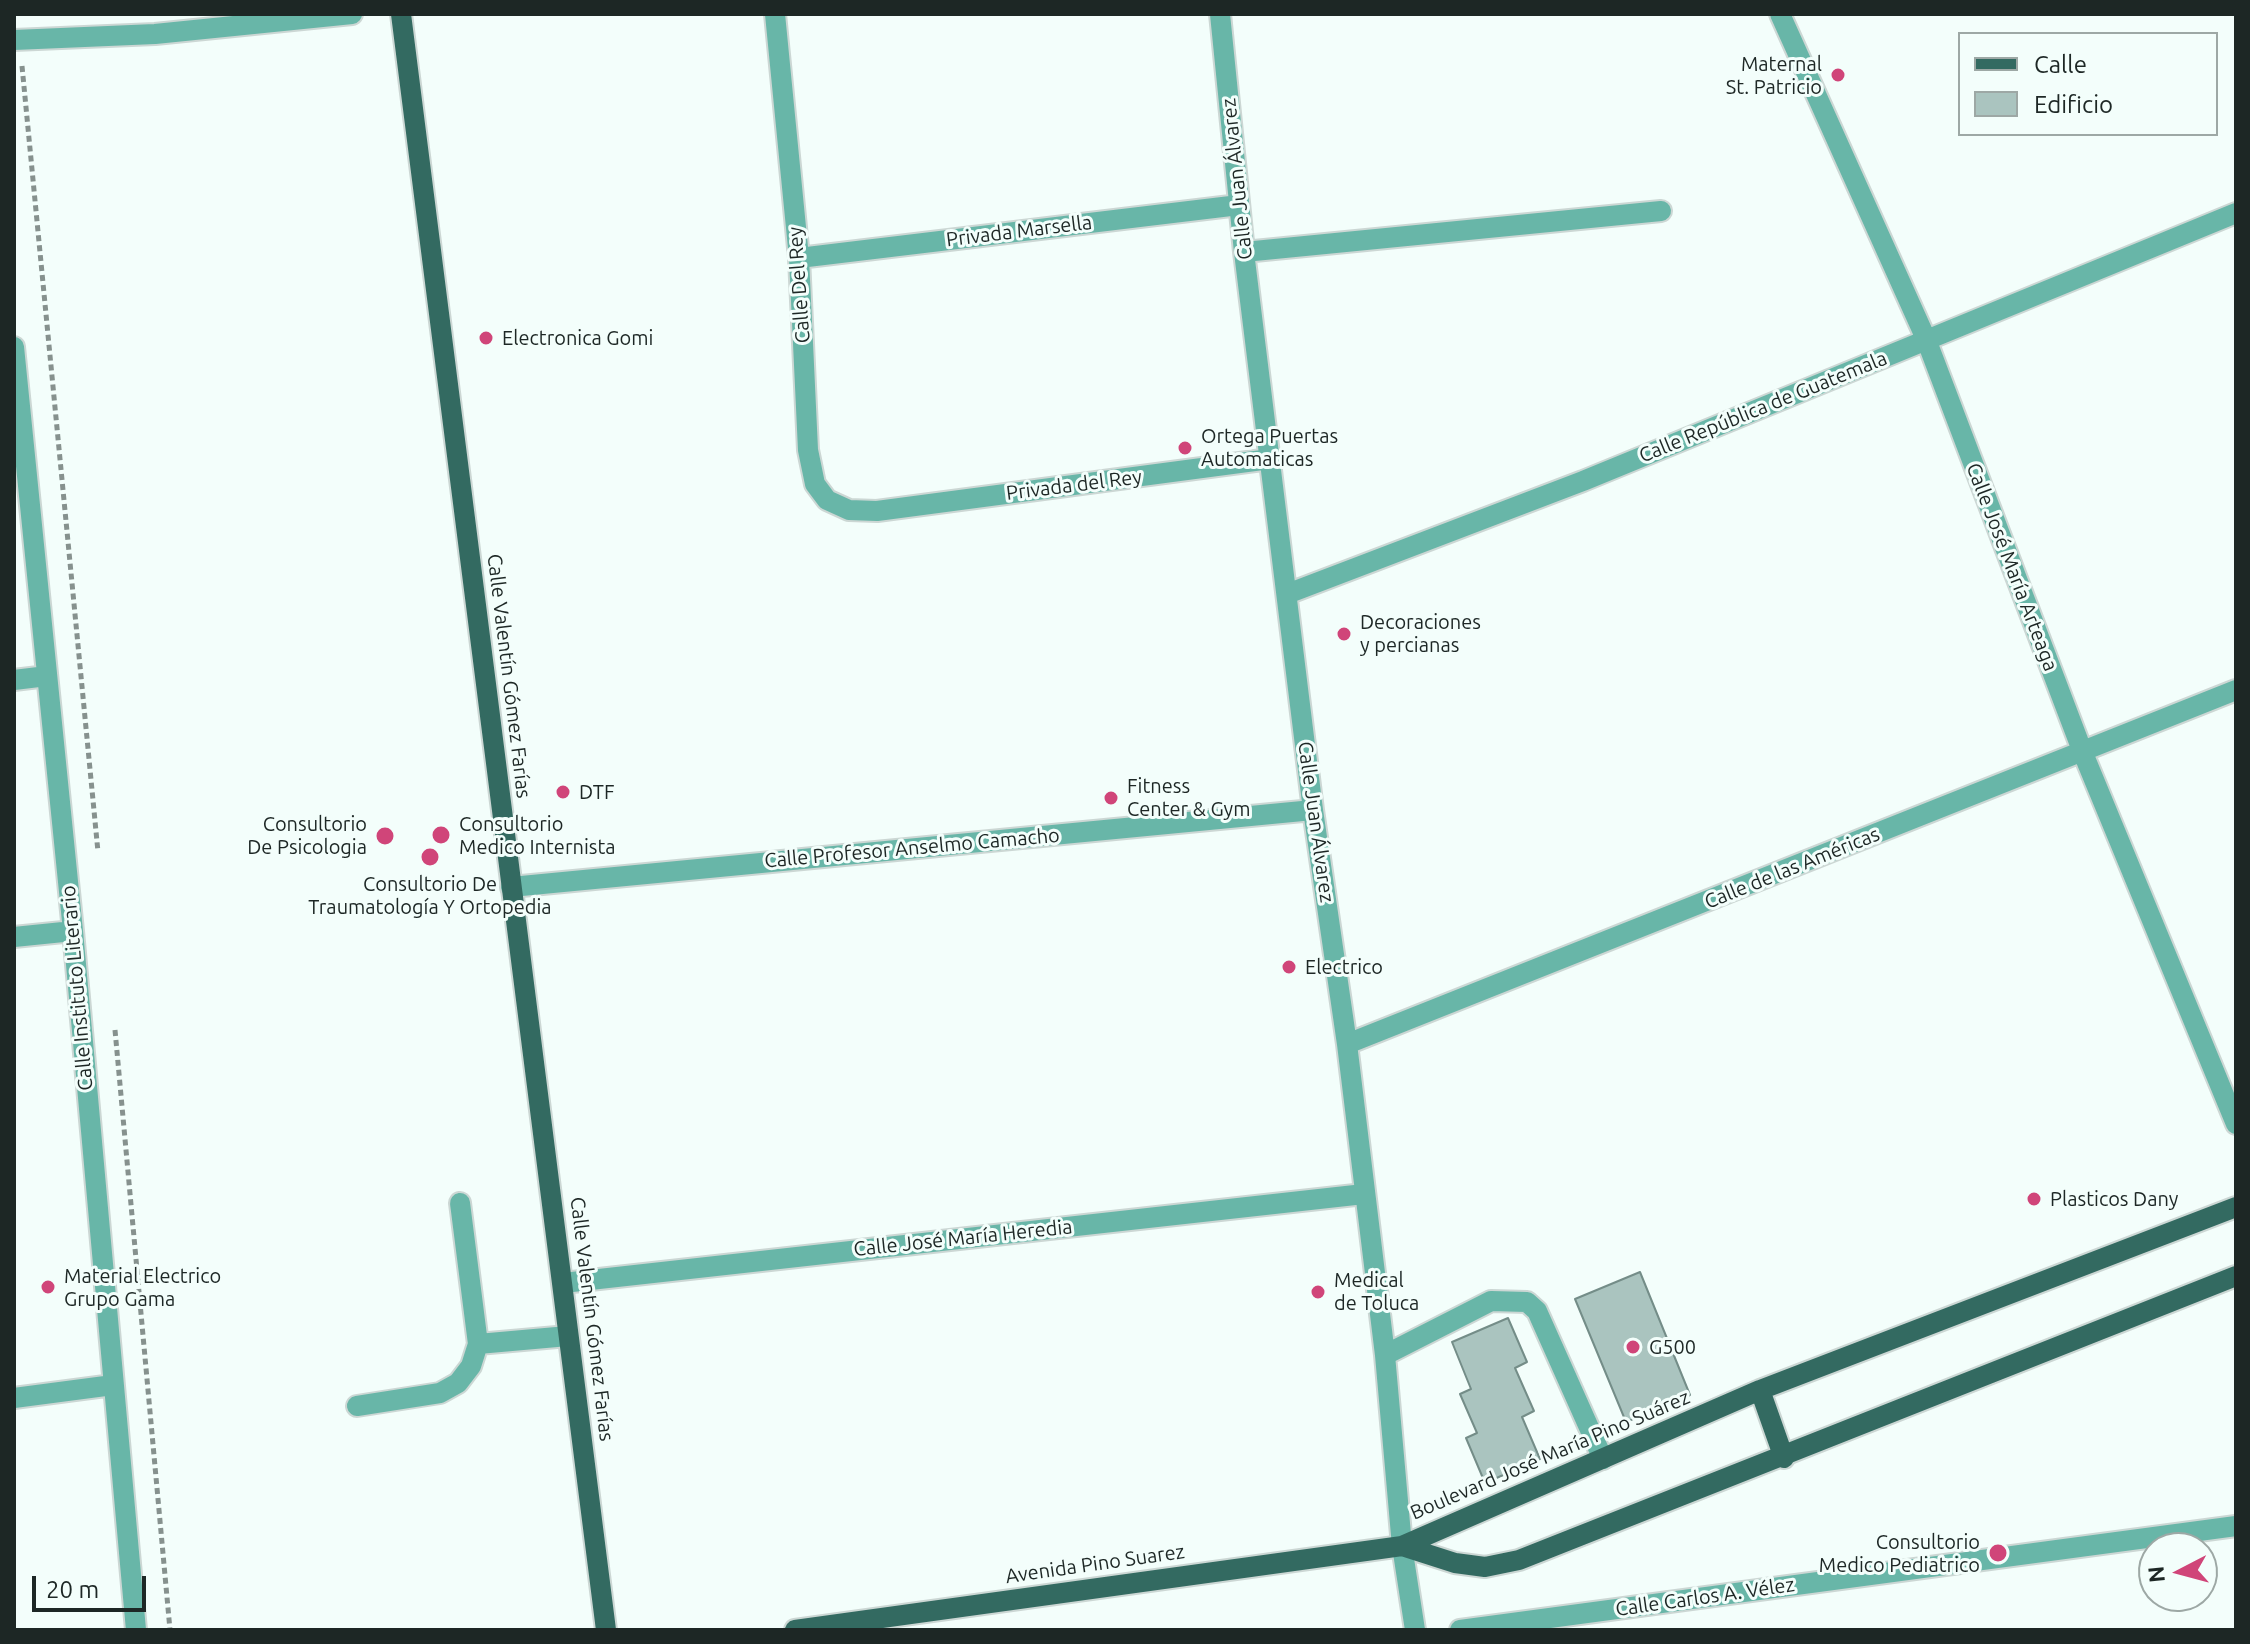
<!DOCTYPE html>
<meta charset="utf-8">
<style>
body{margin:0}
#map{position:relative;width:2250px;height:1644px;overflow:hidden;background:#f3fefb;font-family:Ubuntu,sans-serif}
canvas{display:block}
.frame{position:absolute;inset:0;border:16px solid #1d2725;pointer-events:none}
.legend{position:absolute;left:1958px;top:32px;width:260px;height:104px;box-sizing:border-box;background:#f3fefb;border:2px solid #9da8a5;margin:0;padding:10px 14px;list-style:none;font-size:24px;color:#1d2725}
.legend li{display:flex;align-items:center;gap:16px;height:40px}
.legend b{width:40px;border:2px solid #9da8a5}
.north{position:absolute;left:2138px;top:1532px;width:80px;height:80px;box-sizing:border-box;background:#f3fefb;border:2px solid #9da8a5;border-radius:50%;rotate:264deg;font-size:22px;font-weight:700;line-height:32px;text-align:center;color:#1d2725}
.north::after{content:'';display:block;margin:auto;width:28px;height:36px;background:#d04579;clip-path:polygon(50% 0,100% 100%,50% 72%,0 100%)}
.scale{position:absolute;left:32px;top:1576px;width:114px;height:36px;box-sizing:border-box;border:4px solid #1d2725;border-top:0;padding-left:10px;font-size:24px;line-height:28px;white-space:nowrap;color:#1d2725;-webkit-text-stroke:6px #f3fefb;paint-order:stroke}
</style>
<div id="map">
<canvas width="2250" height="1644"></canvas>
<div class="frame"></div>
<ul class="legend">
<li><b style="height:10px;background:#336a61"></b>Calle</li>
<li><b style="height:22px;background:#aac4bf"></b>Edificio</li>
</ul>
<div class="north">N</div>
<div class="scale">20 m</div>
</div>
<script>
const c = document.querySelector('canvas').getContext('2d');
c.lineJoin = 'round';
function paint(path, color) { c.fillStyle = color; c.fill(path, 'evenodd'); }
const toPath = rows => new Path2D(rows.map(r => 'M' + r).join(''));
function strokePath(path, color, width, dash) { c.strokeStyle = color; c.lineWidth = width; c.lineCap = dash ? 'butt' : 'round'; c.setLineDash(dash || []); c.stroke(path); }
function write(font, color, halo, rows, align = 'center') {
  c.font = font + ' Ubuntu,sans-serif'; c.lineWidth = 6; c.setLineDash([]); c.textBaseline = 'middle'; c.strokeStyle = halo; c.fillStyle = color; for (const [text, x, y, turn = 0] of rows) {
    c.save(); c.translate(x, y); c.rotate((+turn || 0) * Math.PI / 180); c.textAlign = isNaN(turn) ? turn : align; if (halo) c.strokeText(text, 0, 0); c.fillText(text, 0, 0); c.restore();
  }
}
const building = toPath([
 [1640,1272,1690,1395,1626,1422,1575,1299,1640,1272],
 [1508,1318,1527,1362,1515,1368,1534,1411,1522,1417,1540,1459,1485,1483,1466,1438,1477,1433,1460,1394,1471,1389,1452,1342,1508,1318]
]);
paint(building, '#aac4bf');
strokePath(building, '#748d88', 2);
const minor = toPath([
 [775,14,799,258,808,450,815,484,827,500,849,510,877,511,1270,459],
 [1220,14,1244,252,1313,810,1347,1044,1385,1355,1402,1546,1415,1630],
 [1780,14,1926,339,2083,753,2236,1124],
 [14,40,155,34,352,14],
 [1244,252,1661,211],
 [799,258,1239,205],
 [14,347,73,931,136,1630],
 [1287,594,1583,481,2236,213],
 [14,680,47,676],
 [511,887,1313,810],
 [14,937,73,931],
 [1347,1044,2236,690],
 [460,1203,478,1344,568,1336],
 [563,1283,1364,1194],
 [1385,1355,1491,1301,1527,1302,1537,1311,1603,1459],
 [14,1398,113,1385],
 [357,1406,440,1393,458,1383,471,1366,478,1344],
 [1460,1630,2236,1526]
]);
const major = toPath([
 [401,14,606,1630],
 [1760,1390,1784,1458],
 [1402,1546,1455,1563,1485,1567,1519,1560,2236,1276],
 [795,1630,1402,1546,1760,1390,2236,1207]
]);
strokePath(minor, '#ccd7d4', 24);
strokePath(major, '#ccd7d4', 24);
strokePath(toPath([
 [22,66,98,852],
 [115,1030,170,1630]
]), '#86918e', 5, [6, 4]);
strokePath(minor, '#68b6a8', 20);
strokePath(major, '#336a61', 20);
for (const [x, y, r, color] of [
 [1838,75,8,"#d04579"],
 [486,338,8,"#d04579"],
 [1185,448,8,"#d04579"],
 [1344,634,8,"#d04579"],
 [563,792,8,"#d04579"],
 [1111,798,8,"#d04579"],
 [441,835,10,"#d04579"],
 [385,836,10,"#d04579"],
 [430,857,10,"#d04579"],
 [1289,967,8,"#d04579"],
 [2034,1199,8,"#d04579"],
 [48,1287,8,"#d04579"],
 [1318,1292,8,"#d04579"],
 [1633,1347,8,"#d04579"],
 [1998,1553,10,"#d04579"]
]) { const dot = new Path2D(); dot.arc(x, y, r, 0, 2 * Math.PI); c.fillStyle = color; c.fill(dot); strokePath(dot, '#f3fefb', 3); }
write('20px', '#1d2725', '#f3fefb', [
 ["Maternal",1822,64,"right"],
 ["St. Patricio",1822,87,"right"],
 ["Electronica Gomi",502,338],
 ["Ortega Puertas",1201,436],
 ["Automaticas",1201,459],
 ["Decoraciones",1360,622],
 ["y percianas",1360,645],
 ["Fitness",1127,786],
 ["Center & Gym",1127,809],
 ["DTF",579,792],
 ["Consultorio",367,824,"right"],
 ["De Psicologia",367,847,"right"],
 ["Consultorio",459,824],
 ["Medico Internista",459,847],
 ["Consultorio De",430,884,"center"],
 ["Traumatología Y Ortopedia",430,907,"center"],
 ["Electrico",1305,967],
 ["Plasticos Dany",2050,1199],
 ["Material Electrico",64,1276],
 ["Grupo Gama",64,1299],
 ["Medical",1334,1280],
 ["de Toluca",1334,1303],
 ["G500",1649,1347],
 ["Consultorio",1980,1542,"right"],
 ["Medico Pediatrico",1980,1565,"right"]
], 'left');
write('20px', '#1d2725', '#f3fefb', [
 ["Calle Juan Álvarez",1237,179,-96],
 ["Privada Marsella",1019,231,-7],
 ["Calle Del Rey",799,285,-94],
 ["Calle República de Guatemala",1763,407,-22],
 ["Privada del Rey",1074,485,-7],
 ["Calle José María Arteaga",2012,567,69],
 ["Calle Valentín Gómez Farías",509,676,83],
 ["Calle Juan Álvarez",1316,822,82],
 ["Calle Profesor Anselmo Camacho",912,848,-5],
 ["Calle de las Américas",1792,868,-22],
 ["Calle Instituto Literario",77,988,-95],
 ["Calle José María Heredia",963,1238,-6],
 ["Calle Valentín Gómez Farías",592,1319,83],
 ["Boulevard José María Pino Suárez",1550,1455,-23],
 ["Avenida Pino Suarez",1095,1564,-8],
 ["Calle Carlos A. Vélez",1705,1597,-8]
]);
</script>
